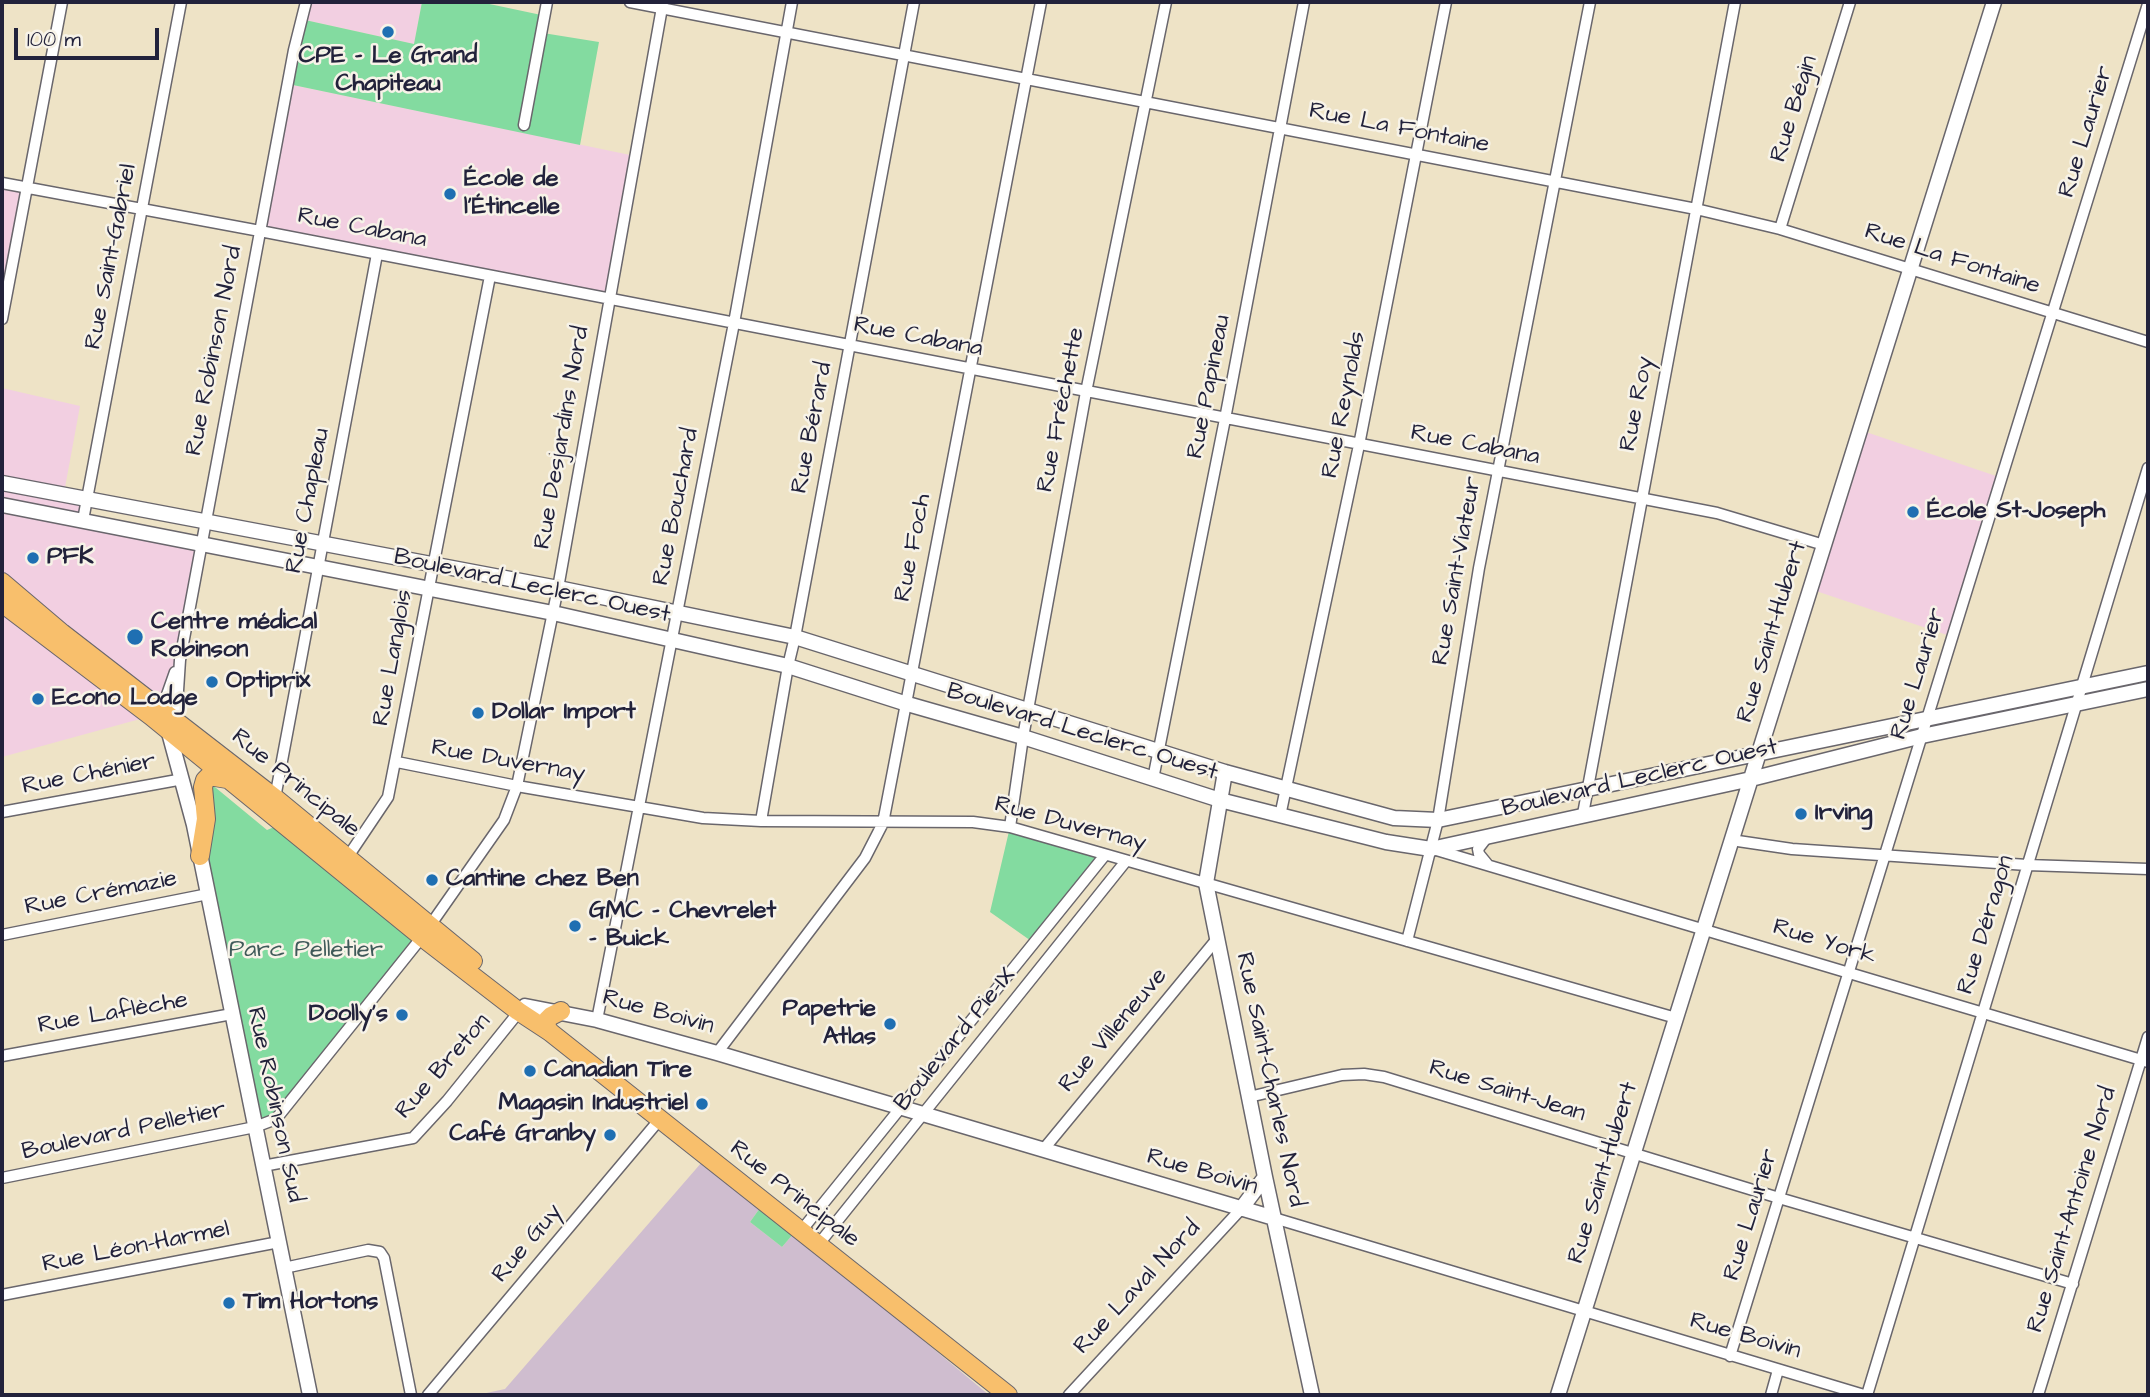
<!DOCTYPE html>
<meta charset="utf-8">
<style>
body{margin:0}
#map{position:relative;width:2150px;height:1397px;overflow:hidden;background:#eee3c6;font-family:"Architects Daughter",sans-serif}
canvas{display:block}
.frame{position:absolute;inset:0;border:4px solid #22223b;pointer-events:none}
.scale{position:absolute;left:14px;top:28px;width:145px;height:32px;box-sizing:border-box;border:4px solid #22223b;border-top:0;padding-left:9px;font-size:21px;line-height:24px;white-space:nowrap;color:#22223b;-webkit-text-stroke:5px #f7f3e8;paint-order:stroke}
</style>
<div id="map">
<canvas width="2150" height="1397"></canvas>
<div class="frame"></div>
<div class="scale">100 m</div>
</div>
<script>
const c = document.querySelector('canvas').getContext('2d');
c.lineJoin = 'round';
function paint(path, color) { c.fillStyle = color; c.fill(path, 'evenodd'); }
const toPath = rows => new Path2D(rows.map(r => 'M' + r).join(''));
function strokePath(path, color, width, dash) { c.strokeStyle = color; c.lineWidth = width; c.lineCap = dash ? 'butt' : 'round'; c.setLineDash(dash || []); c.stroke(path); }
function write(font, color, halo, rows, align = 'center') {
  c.font = font + ' "Architects Daughter",sans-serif'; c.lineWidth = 5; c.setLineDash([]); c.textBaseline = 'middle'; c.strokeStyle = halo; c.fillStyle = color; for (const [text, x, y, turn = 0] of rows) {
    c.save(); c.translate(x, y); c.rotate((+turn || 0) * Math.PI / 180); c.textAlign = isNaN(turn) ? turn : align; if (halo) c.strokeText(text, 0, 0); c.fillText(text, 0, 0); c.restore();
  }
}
paint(toPath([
 [309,2,422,2,414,44,305,20],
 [293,85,635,156,608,299,265,232],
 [2,183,27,188,2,319],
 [2,388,80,406,64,493,88,498,83,519,202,543,180,660,162,709,151,716,2,757],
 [1860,430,2002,478,1953,637,1810,589]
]), '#f2cfe1');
paint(toPath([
 [702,1162,760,1208,750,1222,782,1247,794,1233,989,1395,477,1395,505,1389]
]), '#cfbdcf');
paint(toPath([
 [422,2,480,2,546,16,543,33,599,42,580,145,293,85,305,20,414,44],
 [210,783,267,830,279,825,422,937,276,1119,255,1127,199,822],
 [1010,827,1105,855,1034,943,990,912],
 [760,1208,794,1233,782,1247,750,1222]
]), '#83dba0');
const minor = toPath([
 [630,2,1696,209,1780,229,2148,342],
 [524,125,547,2],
 [2,183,260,231,1717,513,1824,545],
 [1780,229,1850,2],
 [2,319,62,2],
 [83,520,181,2],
 [162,709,175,672],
 [176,721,180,660,294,50,306,2],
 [397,762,517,786,703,818,761,821,973,822,1010,827,1676,1018],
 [1153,779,1225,419,1304,2],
 [275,798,377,254],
 [2,812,183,779],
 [1583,814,1735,2],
 [1280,816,1359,445,1446,2],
 [761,821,788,666,795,637,914,2],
 [1010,827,1023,737,1086,392,1166,2],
 [1488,836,1478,849,1479,854,1488,865],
 [1731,840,1792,849,2027,865,2148,869],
 [1433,849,2148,1062],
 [345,861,388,797,490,276],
 [2,935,208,894],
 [1407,941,1438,820,1479,568,1590,2],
 [597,1020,734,323,792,2],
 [717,1053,865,858,883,823,1041,2],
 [2,1056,232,1014],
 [1249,1097,1342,1075,1364,1074,1384,1077,1779,1198,2073,1284],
 [1043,1150,1217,939],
 [263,1166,413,1138,447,1101,522,1008],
 [2,1178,255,1127,276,1119,422,937,504,820,517,786,558,588,663,2],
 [1274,1218,1864,1395],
 [801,1231,1105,855],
 [818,1245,1126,861],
 [284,1268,368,1250,380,1252,384,1258,411,1395],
 [2,1295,279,1242],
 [1730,1356,2148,4],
 [428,1395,660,1119],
 [1069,1395,1241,1209],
 [1771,1395,1778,1370],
 [1867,1395,2148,468],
 [2038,1395,2148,1037]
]);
const tertiary = toPath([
 [2,483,558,588,795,637,1225,772,1394,818,1438,820,2148,673],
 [2,505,553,613,788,666,904,703,1023,737,1220,800,1386,842,1431,849,1751,779,1922,736,2148,689],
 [168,729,194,825,310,1395],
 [1225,772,1206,883,1265,1177,1312,1395],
 [525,1006,597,1020,717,1053,1274,1218],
 [1241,1209,1265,1177],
 [1558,1395,1994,2]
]);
const primary = toPath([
 [2,582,62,633,275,798,473,961],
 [2,603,151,716,422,937,518,1011,550,1032,1008,1395],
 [200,856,206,819,203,787,205,780,209,776,227,779],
 [550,1032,546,1026,547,1020,551,1016,561,1011]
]);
strokePath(minor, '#69666c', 13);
strokePath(tertiary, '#69666c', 17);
strokePath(primary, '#69666c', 20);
strokePath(minor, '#fff', 10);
strokePath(tertiary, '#fff', 14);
strokePath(primary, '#f8bf6c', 18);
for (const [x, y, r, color] of [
 [388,32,7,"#1f6fb2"],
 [450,194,7,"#1f6fb2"],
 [1913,512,7,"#1f6fb2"],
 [33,558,7,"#1f6fb2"],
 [135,637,9,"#1f6fb2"],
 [212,682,7,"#1f6fb2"],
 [38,699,7,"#1f6fb2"],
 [478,713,7,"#1f6fb2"],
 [1801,814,7,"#1f6fb2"],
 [432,880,7,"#1f6fb2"],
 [575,926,7,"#1f6fb2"],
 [402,1015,7,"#1f6fb2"],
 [890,1024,7,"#1f6fb2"],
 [530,1071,7,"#1f6fb2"],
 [702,1104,7,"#1f6fb2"],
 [610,1135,7,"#1f6fb2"],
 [229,1303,7,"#1f6fb2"]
]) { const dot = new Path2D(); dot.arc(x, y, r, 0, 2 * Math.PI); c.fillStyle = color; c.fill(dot); strokePath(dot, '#f7f3e8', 2.5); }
write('bold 24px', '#22223b', '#f7f3e8', [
 ["CPE - Le Grand",388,57,"center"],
 ["Chapiteau",388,85,"center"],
 ["École de",464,180],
 ["l'Étincelle",464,208],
 ["École St-Joseph",1927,512],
 ["PFK",47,558],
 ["Centre médical",151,623],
 ["Robinson",151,651],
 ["Optiprix",226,682],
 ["Econo Lodge",52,699],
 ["Dollar Import",492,713],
 ["Irving",1815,814],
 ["Cantine chez Ben",446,880],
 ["GMC - Chevrelet",589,912],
 ["- Buick",589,940],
 ["Papetrie",876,1010,"right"],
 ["Atlas",876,1038,"right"],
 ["Doolly's",388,1015,"right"],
 ["Canadian Tire",544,1071],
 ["Magasin Industriel",688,1104,"right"],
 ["Café Granby",596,1135,"right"],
 ["Tim Hortons",243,1303]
], 'left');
write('24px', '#22223b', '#f7f3e8', [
 ["Rue Bégin",1795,109,-73],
 ["Rue La Fontaine",1399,129,11],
 ["Rue Laurier",2087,132,-73],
 ["Rue Cabana",362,229,11],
 ["Rue Saint-Gabriel",112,257,-79],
 ["Rue La Fontaine",1952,260,18],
 ["Rue Cabana",918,338,11],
 ["Rue Robinson Nord",215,351,-79],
 ["Rue Papineau",1210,387,-79],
 ["Rue Roy",1638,404,-79],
 ["Rue Reynolds",1345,405,-79],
 ["Rue Fréchette",1062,410,-79],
 ["Rue Bérard",813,428,-79],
 ["Rue Desjardins Nord",563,438,-80],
 ["Rue Cabana",1475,446,11],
 ["Rue Chapleau",309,501,-79],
 ["Rue Bouchard",677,507,-79],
 ["Rue Foch",914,548,-79],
 ["Rue Saint-Viateur",1458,571,-80],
 ["Boulevard Leclerc Ouest",532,587,12],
 ["Rue Saint-Hubert",1773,632,-73],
 ["Rue Langlois",394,658,-80],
 ["Rue Laurier",1919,674,-73],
 ["Boulevard Leclerc Ouest",1082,733,17],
 ["Rue Duvernay",508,762,10],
 ["Rue Chénier",89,775,-11],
 ["Boulevard Leclerc Ouest",1640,779,-13],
 ["Rue Principale",295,784,39],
 ["Rue Duvernay",1070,825,15],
 ["Rue Crémazie",101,894,-11],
 ["Rue Déragon",1987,925,-73],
 ["Rue York",1824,943,17],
 ["Rue Boivin",658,1013,15],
 ["Rue Laflèche",113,1014,-10],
 ["Rue Villeneuve",1114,1031,-50],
 ["Boulevard Pie-IX",956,1040,-51],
 ["Rue Breton",444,1067,-49],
 ["Rue Saint-Charles Nord",1269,1080,78],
 ["Rue Saint-Jean",1507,1092,17],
 ["Rue Robinson Sud",274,1105,78],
 ["Boulevard Pelletier",124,1132,-12],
 ["Rue Boivin",1202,1173,16],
 ["Rue Saint-Hubert",1604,1173,-73],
 ["Rue Principale",794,1195,38],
 ["Rue Saint-Antoine Nord",2073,1210,-73],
 ["Rue Laurier",1752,1215,-73],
 ["Rue Guy",528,1244,-50],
 ["Rue Léon-Harmel",136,1248,-11],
 ["Rue Laval Nord",1138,1288,-47],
 ["Rue Boivin",1745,1337,16]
]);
write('24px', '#3f5a59', '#f7f3e8', [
 ["Parc Pelletier",306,951]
]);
</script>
